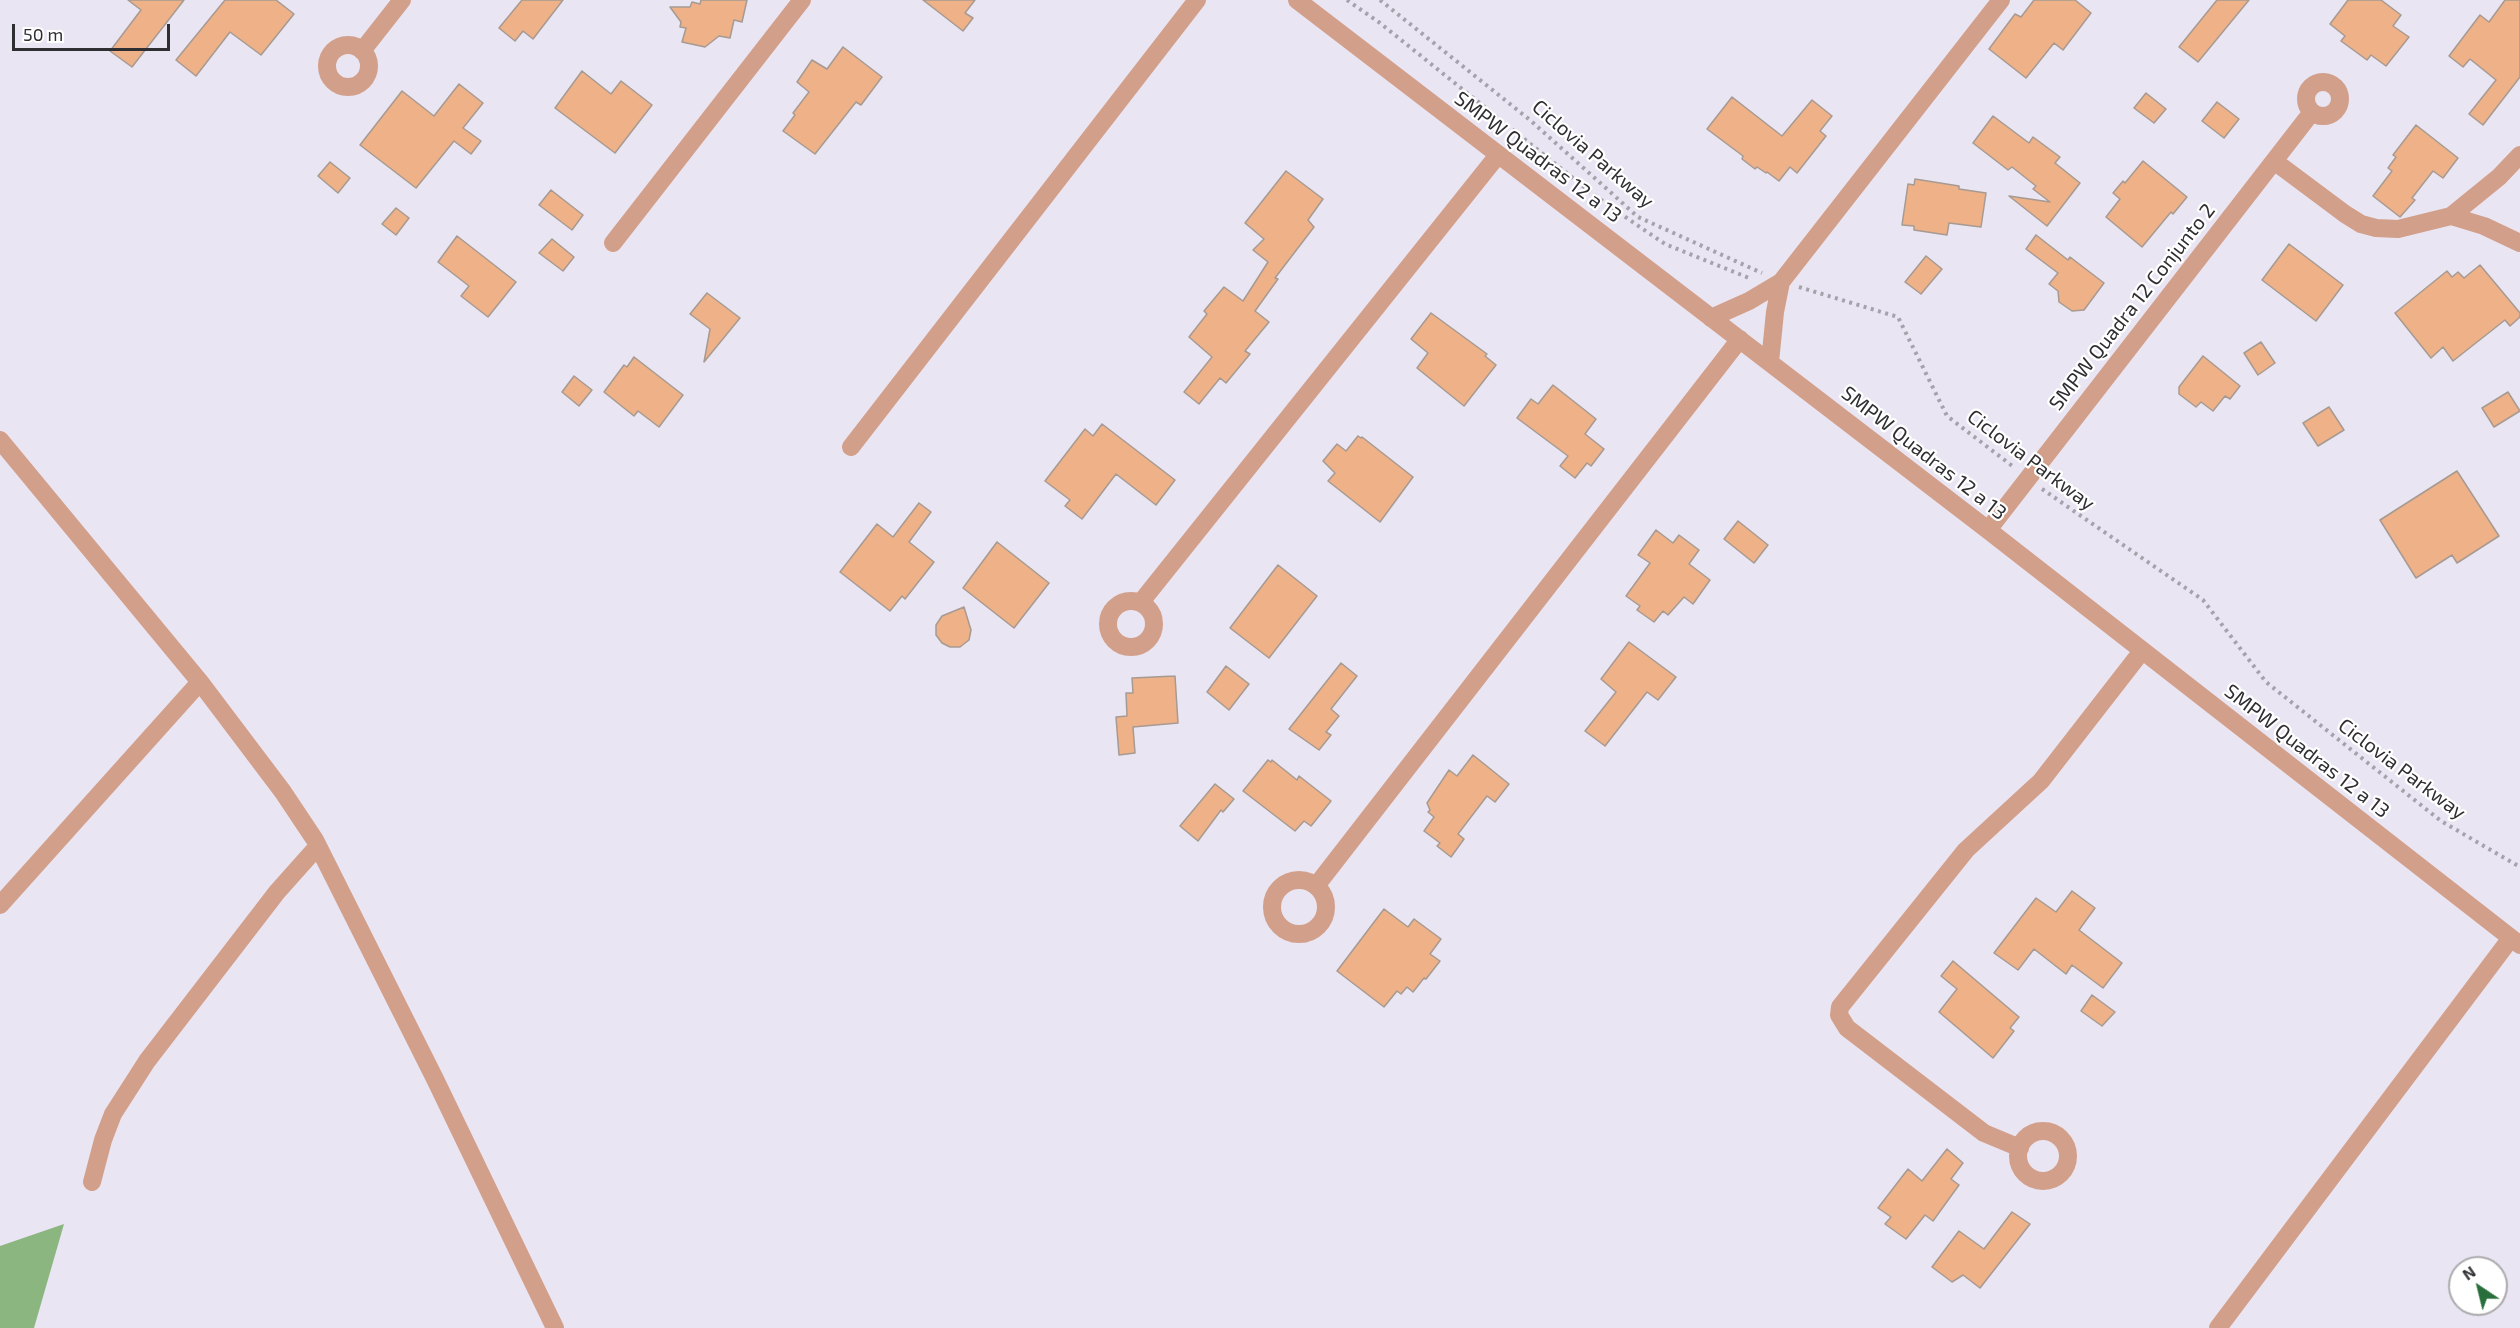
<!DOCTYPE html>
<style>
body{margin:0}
#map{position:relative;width:2520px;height:1328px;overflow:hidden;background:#eae5f2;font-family:"Exo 2",sans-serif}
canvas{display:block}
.north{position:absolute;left:2448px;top:1256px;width:60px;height:60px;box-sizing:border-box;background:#fff;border:2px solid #acabad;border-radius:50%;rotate:325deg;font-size:16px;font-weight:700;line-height:24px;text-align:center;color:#2f2e32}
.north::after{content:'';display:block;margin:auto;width:21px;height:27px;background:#296f3b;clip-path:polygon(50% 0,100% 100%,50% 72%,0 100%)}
.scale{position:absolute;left:12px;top:24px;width:158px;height:27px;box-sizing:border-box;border:3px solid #2f2e32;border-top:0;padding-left:8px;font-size:18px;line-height:21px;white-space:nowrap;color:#2f2e32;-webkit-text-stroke:4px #fff;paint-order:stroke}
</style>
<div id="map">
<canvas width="2520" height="1328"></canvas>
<div class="north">N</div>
<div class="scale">50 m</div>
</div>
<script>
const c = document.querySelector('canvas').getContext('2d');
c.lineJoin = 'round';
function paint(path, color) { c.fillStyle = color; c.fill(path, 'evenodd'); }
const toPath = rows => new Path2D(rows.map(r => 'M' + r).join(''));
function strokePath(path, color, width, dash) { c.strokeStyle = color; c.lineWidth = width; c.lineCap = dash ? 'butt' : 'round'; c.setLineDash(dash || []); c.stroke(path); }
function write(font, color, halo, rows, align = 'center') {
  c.font = font + ' "Exo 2",sans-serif'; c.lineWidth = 4.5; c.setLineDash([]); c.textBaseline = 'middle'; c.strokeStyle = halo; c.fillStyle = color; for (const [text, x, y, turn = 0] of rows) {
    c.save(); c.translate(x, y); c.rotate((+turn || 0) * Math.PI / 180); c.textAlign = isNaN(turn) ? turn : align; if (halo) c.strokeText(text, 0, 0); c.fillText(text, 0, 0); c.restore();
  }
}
paint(toPath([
 [64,1224,34,1328,0,1328,0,1246]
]), '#8bb67f');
const building = toPath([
 [128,0,184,0,132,67,110,51,141,10,128,0],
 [225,0,276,0,294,14,261,55,230,32,196,76,176,60,225,0],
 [522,0,563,0,533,39,523,31,515,41,499,28,522,0],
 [701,0,747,0,742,22,734,20,730,38,719,36,705,47,682,42,686,28,680,27,681,22,670,7,690,7,692,2,700,4,701,0],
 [923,0,975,0,965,13,973,18,963,31,923,0],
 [2034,0,2075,0,2091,13,2063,50,2054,43,2026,78,1989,49,2015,14,2021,17,2034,0],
 [2217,0,2249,0,2198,62,2179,47,2217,0],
 [2348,0,2381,0,2401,15,2393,26,2409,37,2386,66,2371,55,2367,60,2341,41,2345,36,2330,24,2348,0],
 [2505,0,2520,0,2520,77,2483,125,2469,114,2496,80,2470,59,2463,67,2449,56,2480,15,2489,22,2505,0],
 [843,47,882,77,861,105,856,102,815,154,783,131,795,115,793,113,809,92,797,82,812,60,827,69,843,47],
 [582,71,611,94,621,81,652,105,615,153,555,108,582,71],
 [459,84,483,103,463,128,481,141,471,154,454,141,416,188,360,145,402,91,434,116,459,84],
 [2146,93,2166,109,2154,123,2134,108,2146,93],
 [1732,97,1782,136,1812,100,1832,116,1820,131,1826,136,1797,173,1790,167,1779,181,1767,172,1766,173,1757,167,1755,169,1742,159,1743,156,1707,129,1732,97],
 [2217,102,2239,119,2224,138,2202,121,2217,102],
 [1993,116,2029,143,2033,137,2060,157,2055,163,2080,183,2047,226,2009,196,2050,202,2033,189,2036,186,2012,167,2008,170,1973,143,1993,116],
 [2416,125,2458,158,2443,178,2433,171,2412,198,2415,200,2400,217,2373,196,2392,171,2388,168,2396,157,2393,155,2416,125],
 [2143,161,2187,197,2173,214,2171,212,2142,247,2106,217,2120,199,2113,193,2123,181,2125,183,2143,161],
 [330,162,350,178,338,193,318,176,330,162],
 [1286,171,1323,199,1308,220,1314,227,1275,278,1278,279,1255,311,1269,322,1245,351,1250,354,1226,383,1220,378,1199,404,1184,392,1212,357,1189,337,1207,314,1204,311,1224,287,1243,301,1268,262,1253,250,1264,239,1245,223,1286,171],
 [1915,179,1959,186,1959,189,1986,193,1981,227,1949,223,1947,235,1914,230,1914,226,1902,225,1908,184,1914,185,1915,179],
 [551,190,583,215,572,230,539,205,551,190],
 [396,208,409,218,396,235,382,224,396,208],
 [2036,235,2068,260,2070,257,2104,283,2084,310,2072,311,2059,302,2058,291,2049,284,2058,273,2026,249,2036,235],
 [457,236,516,282,488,317,461,296,469,286,438,262,457,236],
 [552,239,574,257,563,271,539,253,552,239],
 [2289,244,2343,285,2316,321,2262,280,2289,244],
 [1926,256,1942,269,1921,294,1905,282,1926,256],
 [2480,265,2520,313,2520,317,2510,326,2505,320,2453,361,2443,347,2431,358,2395,313,2447,271,2452,277,2458,272,2464,278,2480,265],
 [707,293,740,318,704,362,710,329,690,314,707,293],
 [1431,313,1487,354,1485,356,1496,365,1464,406,1417,368,1428,353,1411,339,1431,313],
 [2261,342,2275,363,2258,375,2244,353,2261,342],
 [2203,356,2240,386,2230,399,2225,396,2213,411,2201,402,2196,407,2179,394,2179,387,2203,356],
 [634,357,683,395,659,427,638,411,634,416,604,392,624,365,627,367,634,357],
 [574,376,592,390,579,406,562,392,574,376],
 [1553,385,1596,419,1585,434,1604,449,1591,466,1587,463,1575,478,1560,466,1568,456,1517,418,1531,399,1538,404,1553,385],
 [2508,392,2520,411,2494,427,2482,408,2508,392],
 [2329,407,2344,430,2318,446,2303,423,2329,407],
 [1102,424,1175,480,1156,505,1116,474,1082,519,1065,506,1070,500,1045,481,1085,429,1093,436,1102,424],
 [1358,436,1361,438,1362,437,1413,477,1380,522,1328,481,1335,473,1323,461,1337,444,1346,451,1358,436],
 [2457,471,2499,536,2457,563,2452,555,2416,578,2380,520,2457,471],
 [919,503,931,512,909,542,934,562,905,599,902,596,890,611,840,572,877,524,893,537,919,503],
 [1738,521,1768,545,1754,563,1724,539,1738,521],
 [1656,530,1673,543,1679,535,1699,550,1689,564,1710,580,1693,604,1684,597,1668,615,1663,611,1654,622,1637,610,1640,606,1626,596,1650,563,1638,555,1656,530],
 [997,542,1049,583,1014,628,963,588,997,542],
 [1278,565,1317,596,1269,658,1230,628,1278,565],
 [964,607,971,630,969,640,960,647,950,647,942,643,936,635,936,625,942,616,964,607],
 [1629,642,1676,677,1658,700,1647,692,1605,746,1585,731,1616,692,1601,679,1629,642],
 [1341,663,1357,676,1331,709,1339,716,1326,732,1331,735,1319,750,1289,729,1341,663],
 [1226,666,1249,684,1229,710,1207,692,1226,666],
 [1175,676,1178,723,1133,727,1135,753,1119,755,1116,717,1127,716,1126,693,1133,693,1132,678,1175,676],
 [1473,755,1509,784,1495,802,1487,796,1458,834,1464,839,1451,857,1437,846,1440,843,1424,831,1434,817,1428,812,1430,810,1427,803,1449,770,1457,776,1473,755],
 [1268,760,1271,762,1272,760,1297,780,1299,776,1331,801,1311,826,1304,821,1295,831,1243,791,1268,760],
 [1215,784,1234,799,1223,812,1221,810,1198,841,1180,826,1215,784],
 [2072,891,2095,908,2079,930,2122,963,2103,988,2072,965,2066,974,2034,949,2018,970,1994,953,2036,898,2056,912,2072,891],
 [1384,909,1408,927,1414,919,1441,939,1430,954,1440,961,1426,979,1424,978,1413,992,1407,987,1401,994,1397,991,1384,1007,1337,971,1384,909],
 [1953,961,2019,1017,2010,1028,2014,1031,1993,1058,1939,1012,1957,989,1941,976,1953,961],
 [2092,995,2115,1012,2102,1026,2081,1011,2092,995],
 [1947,1149,1963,1163,1951,1179,1959,1185,1933,1221,1925,1215,1906,1239,1885,1224,1891,1217,1878,1208,1908,1169,1922,1181,1947,1149],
 [2012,1212,2030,1224,1980,1288,1963,1275,1952,1282,1932,1267,1959,1231,1984,1249,2012,1212]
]);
paint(building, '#efb187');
strokePath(building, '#a69a92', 1.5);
strokePath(toPath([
 [1347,0,1380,23,1594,195,1637,225,1665,244,1749,278],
 [1380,0,1530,120,1638,217,1762,273],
 [1799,287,1898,317,1947,416,2015,468],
 [2042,489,2203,600,2266,682,2441,821,2520,867]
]), '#a5a2ab', 4, [3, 4.5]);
strokePath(toPath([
 [1297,0,1988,530,2520,945],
 '327 66a21 21 0 1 1 42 0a21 21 0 1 1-42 0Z',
 [362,51,402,0],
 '2306 99a17 17 0 1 1 34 0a17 17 0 1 1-34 0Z',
 [2274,161,2345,214,2361,224,2376,228,2398,229,2451,216,2484,226,2520,243],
 [2451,216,2499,177,2520,155],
 [613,243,802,0],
 [1711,318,1749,301,1781,282,2001,0],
 [1770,362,1775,312,1781,282],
 [0,440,200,682,283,792,315,840,435,1079,555,1328],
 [851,447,1197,0],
 [1988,530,2312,112],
 '1108 624a23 23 0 1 1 46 0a23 23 0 1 1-46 0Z',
 [1141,602,1498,155],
 '1272 907a27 27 0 1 1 54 0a27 27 0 1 1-54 0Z',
 [1316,886,1740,339],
 [0,905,200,682],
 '2018 1156a25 25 0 1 1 50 0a25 25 0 1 1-50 0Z',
 [2020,1148,1984,1133,1847,1028,1839,1015,1840,1007,1966,850,2041,781,2142,651],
 [92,1182,103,1140,113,1114,147,1061,277,892,318,846],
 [2218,1328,2511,938]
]), '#d29f8a', 18);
write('20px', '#2f2e32', '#fff', [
 ["Ciclovia Parkway",1593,154,41],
 ["SMPW Quadras 12 a 13",1538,157,37],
 ["SMPW Quadra 12 Conjunto 2",2132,307,-52],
 ["SMPW Quadras 12 a 13",1924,453,38],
 ["Ciclovia Parkway",2031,460,37],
 ["SMPW Quadras 12 a 13",2307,751,38],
 ["Ciclovia Parkway",2402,769,37]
]);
</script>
